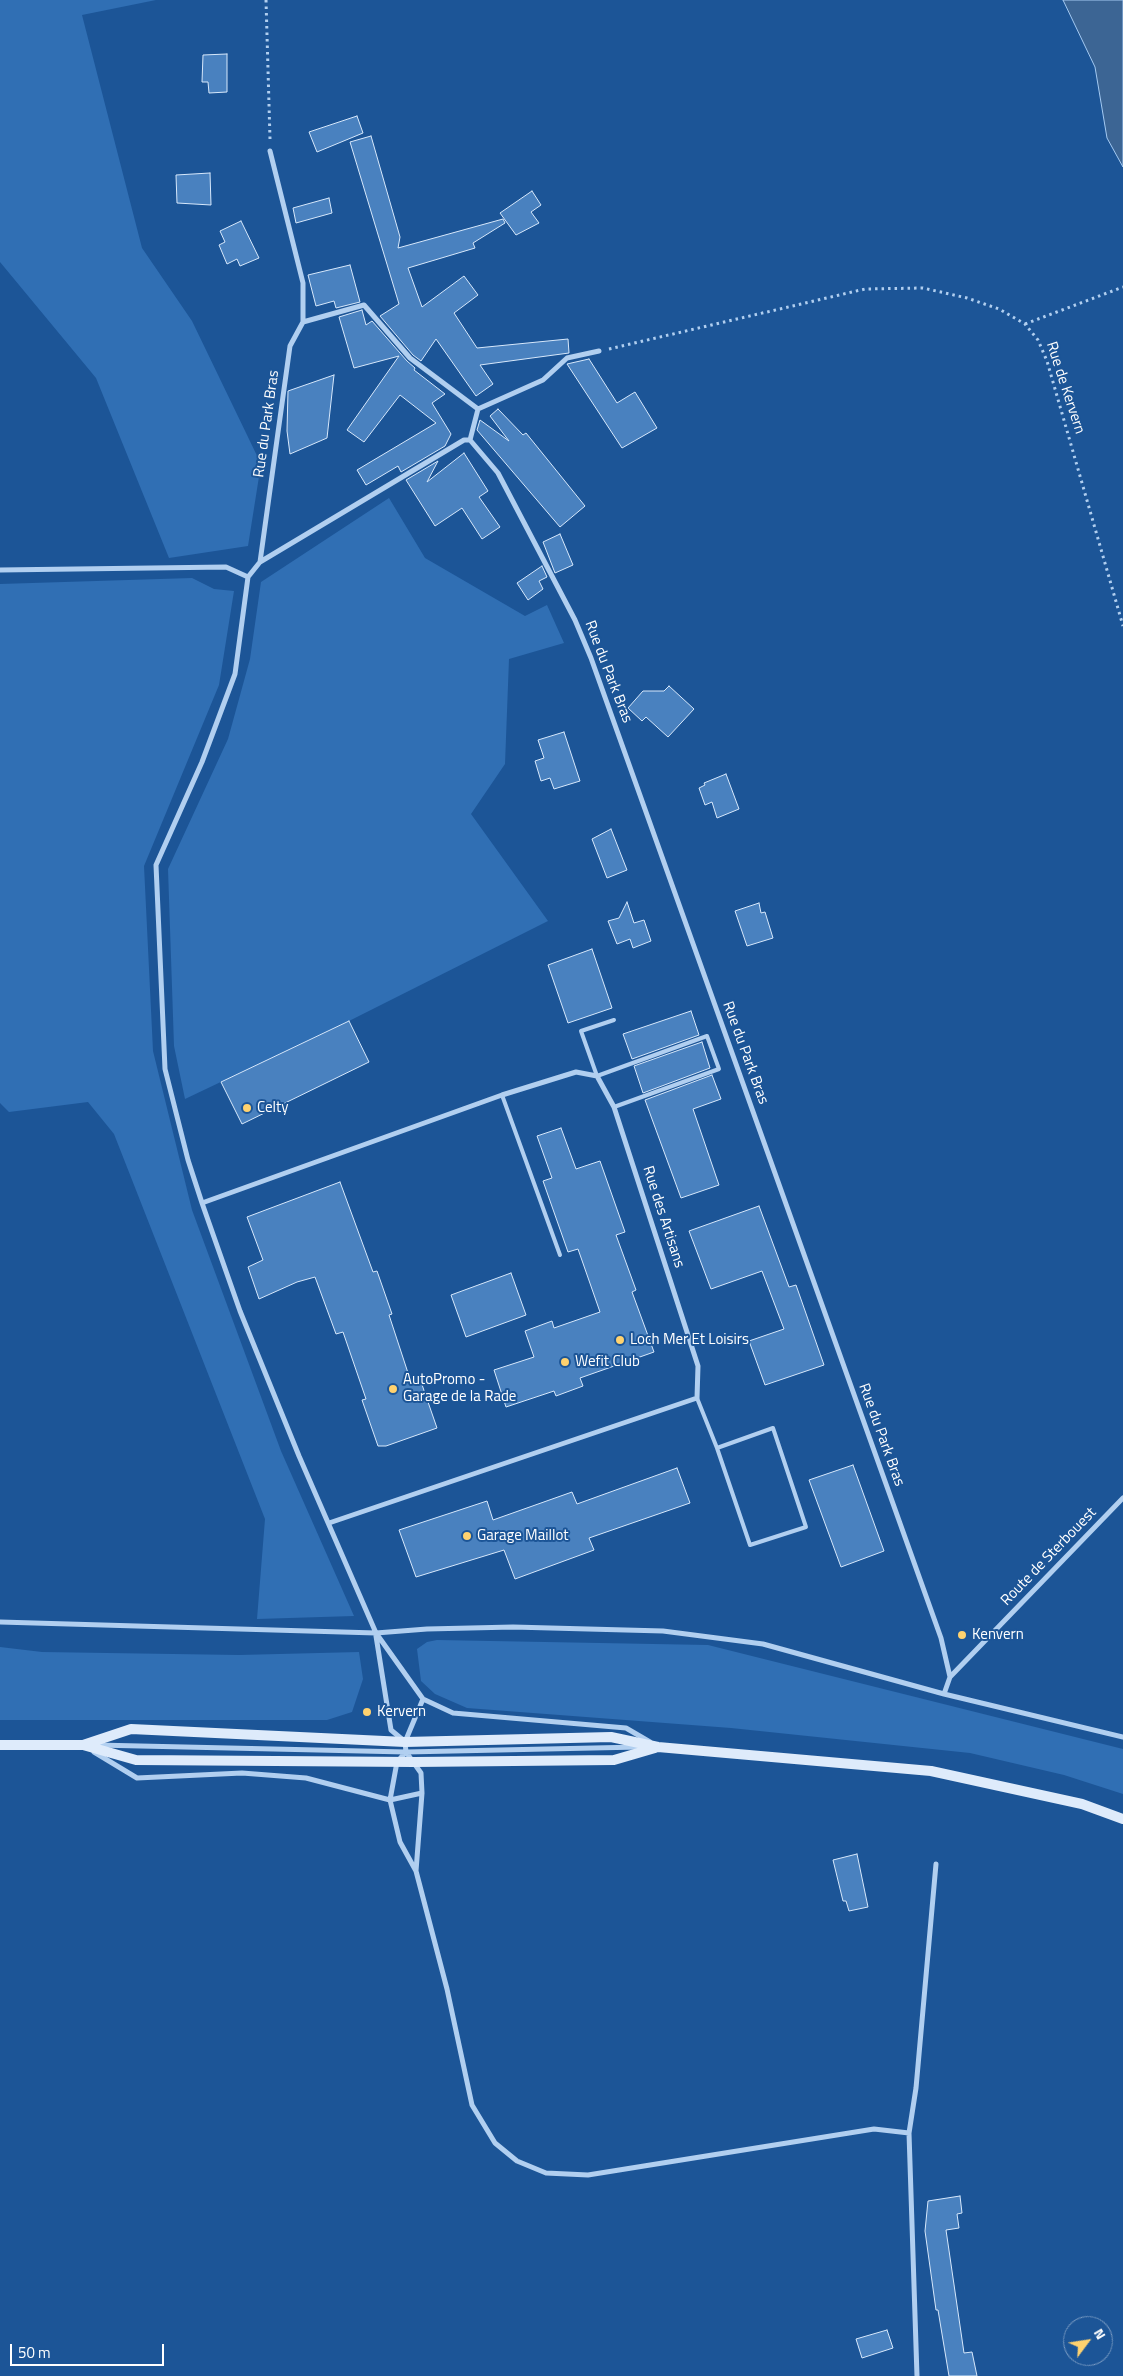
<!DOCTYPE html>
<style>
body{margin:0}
#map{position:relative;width:1123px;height:2376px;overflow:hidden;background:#1c5597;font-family:"Titillium Web",sans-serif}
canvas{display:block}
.north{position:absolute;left:1063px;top:2316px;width:50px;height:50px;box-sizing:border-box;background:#1c5597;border:1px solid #7799c1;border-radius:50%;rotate:59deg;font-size:14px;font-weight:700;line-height:20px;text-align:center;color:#fff}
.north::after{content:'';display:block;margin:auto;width:18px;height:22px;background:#ffd26f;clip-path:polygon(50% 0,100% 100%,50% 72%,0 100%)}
.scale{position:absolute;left:10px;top:2344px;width:154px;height:22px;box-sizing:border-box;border:2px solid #fff;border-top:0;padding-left:6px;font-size:15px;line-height:18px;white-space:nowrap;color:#fff;-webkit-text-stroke:4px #1c5597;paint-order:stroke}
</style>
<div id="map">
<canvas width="1123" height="2376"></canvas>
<div class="north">N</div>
<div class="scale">50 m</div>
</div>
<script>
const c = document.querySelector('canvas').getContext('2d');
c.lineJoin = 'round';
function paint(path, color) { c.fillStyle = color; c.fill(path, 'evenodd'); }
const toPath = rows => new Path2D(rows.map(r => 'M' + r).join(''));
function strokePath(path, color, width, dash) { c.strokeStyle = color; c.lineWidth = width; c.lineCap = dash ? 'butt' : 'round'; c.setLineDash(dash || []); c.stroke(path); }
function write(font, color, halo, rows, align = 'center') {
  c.font = font + ' "Titillium Web",sans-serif'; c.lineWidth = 4; c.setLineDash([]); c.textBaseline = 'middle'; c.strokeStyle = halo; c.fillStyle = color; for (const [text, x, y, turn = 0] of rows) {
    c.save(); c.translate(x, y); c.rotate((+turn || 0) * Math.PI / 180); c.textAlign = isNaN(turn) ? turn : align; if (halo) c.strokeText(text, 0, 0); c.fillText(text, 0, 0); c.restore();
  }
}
paint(toPath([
 [0,0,156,0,82,15,142,248,192,321,261,464,248,546,169,558,96,378,0,262],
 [389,498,425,558,525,616,547,605,564,643,509,659,505,764,471,814,548,921,349,1021,185,1099,174,1046,168,869,228,739,250,659,261,582],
 [192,578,214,589,234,591,219,685,144,866,153,1051,192,1210,281,1451,354,1616,257,1619,265,1519,114,1134,88,1102,9,1112,0,1103,0,584],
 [437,1640,708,1645,1123,1749,1123,1794,1064,1775,970,1753,731,1728,467,1708,435,1694,421,1681,417,1649,427,1642],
 [0,1647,42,1652,239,1655,359,1652,363,1679,352,1712,327,1720,0,1720]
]), '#306fb4');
const water = toPath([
 [1063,0,1123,0,1123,167,1107,138,1095,67,1063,0]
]);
paint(water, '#3c6594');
strokePath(water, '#a4caf2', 1);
const building = toPath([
 [227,54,227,92,209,93,208,82,202,82,203,55,227,54],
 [357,116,363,133,317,152,309,132,357,116],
 [371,136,400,237,398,248,503,219,505,223,473,243,475,248,408,268,422,307,464,276,478,295,454,313,477,348,568,339,569,353,480,365,493,384,476,396,436,339,421,361,413,355,380,316,399,304,350,142,371,136],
 [210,173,211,205,177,203,176,175,210,173],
 [532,191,541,205,531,212,539,223,516,235,500,213,532,191],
 [329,198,332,213,296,223,293,208,329,198],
 [241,221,259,258,240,266,237,259,227,264,219,245,225,242,220,231,241,221],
 [350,265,360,302,336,308,334,301,316,306,308,275,350,265],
 [362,310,366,325,372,321,407,361,415,368,414,370,445,394,432,403,451,434,445,446,401,472,398,466,366,485,357,470,436,423,400,395,364,442,347,430,399,356,354,368,339,317,362,310],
 [589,359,617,403,635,392,657,428,622,448,567,364,589,359],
 [334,375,327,438,290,454,287,431,288,391,334,375],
 [498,409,523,435,526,433,585,506,560,527,477,430,480,420,509,441,490,416,498,409],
 [464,453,488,491,479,497,500,527,482,539,462,508,435,526,406,480,438,461,427,482,464,453],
 [560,534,573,565,555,573,543,542,560,534],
 [542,566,547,577,539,581,543,589,528,600,517,583,542,566],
 [669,686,694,709,668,737,646,717,642,721,628,708,643,691,664,691,669,686],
 [564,732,580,781,554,789,550,778,541,781,535,761,544,758,538,740,564,732],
 [726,774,739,809,717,818,712,802,705,805,699,788,705,785,704,783,726,774],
 [611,829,627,870,607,878,592,839,611,829],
 [627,902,634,923,644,920,651,941,633,948,630,939,617,944,608,921,619,918,627,902],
 [759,903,761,913,765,912,773,938,747,946,735,911,759,903],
 [592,949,612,1008,568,1023,548,965,592,949],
 [691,1011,699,1035,632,1059,623,1034,691,1011],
 [349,1021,369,1062,242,1124,221,1082,349,1021],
 [702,1042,710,1068,643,1093,634,1066,702,1042],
 [712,1075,721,1099,693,1109,719,1185,681,1198,645,1100,712,1075],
 [561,1128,576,1169,600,1161,625,1232,616,1235,636,1290,632,1292,654,1352,580,1378,583,1386,556,1396,554,1391,506,1407,494,1370,534,1357,525,1331,552,1321,554,1328,600,1312,578,1249,568,1252,543,1181,552,1178,537,1136,561,1128],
 [340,1182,373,1272,377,1271,392,1314,389,1315,410,1379,419,1376,437,1428,386,1446,378,1446,362,1400,366,1399,343,1332,336,1334,315,1277,297,1282,259,1299,248,1267,263,1260,247,1217,340,1182],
 [759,1206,789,1287,796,1285,824,1365,765,1385,749,1341,784,1329,762,1271,711,1289,689,1231,759,1206],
 [511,1273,526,1315,466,1337,451,1295,511,1273],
 [853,1465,884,1551,841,1567,809,1480,853,1465],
 [677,1468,690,1503,589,1538,594,1550,515,1579,504,1550,416,1577,399,1530,487,1501,493,1520,572,1492,577,1504,677,1468],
 [857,1854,868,1907,849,1911,846,1901,843,1901,833,1860,857,1854],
 [960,2196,962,2213,957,2214,959,2228,946,2230,964,2353,972,2352,977,2376,949,2376,938,2310,936,2310,925,2231,928,2201,960,2196],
 [887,2330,893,2348,862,2358,856,2339,887,2330]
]);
paint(building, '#4981bf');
strokePath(building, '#d7e8fb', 1);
strokePath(toPath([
 [266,0,270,139],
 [1025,324,1123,287],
 [609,349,865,289,923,288,967,298,999,309,1025,324,1038,340,1047,361,1123,626]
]), '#b1cff0', 3, [2.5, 4]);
strokePath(toPath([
 [614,1020,581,1031,597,1076,707,1036,719,1069,614,1107],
 [502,1095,560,1255],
 [697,1398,717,1448,750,1545,806,1527,773,1428,717,1448]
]), '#b1cff0', 4);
strokePath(toPath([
 [303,322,364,305,410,358,478,409],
 [470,440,478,409,543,380,567,358,599,351],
 [260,562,290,346,303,322,303,283,270,151],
 [0,570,226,567,248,577,235,674,202,762,156,865,165,1069,188,1160,202,1203,240,1311,299,1456,376,1633,423,1699,453,1713,626,1728,650,1742],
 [248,577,260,562,464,440,470,440,498,473,575,620,591,658,941,1638,950,1677,944,1694],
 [202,1203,502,1095,576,1072,597,1076,614,1107,698,1366,697,1398,329,1523],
 [0,1622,376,1633,427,1629,513,1627,663,1631,763,1644,944,1694,1123,1737],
 [376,1636,391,1730,403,1740],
 [950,1677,1123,1498],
 [96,1745,406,1752,640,1747],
 [94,1752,137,1778,242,1773,306,1778,390,1800,422,1793],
 [406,1752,397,1762,390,1800,400,1842,416,1871,447,1989,472,2105,495,2143,517,2161,546,2173,588,2175,874,2129,909,2133],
 [416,1871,422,1793,421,1773,406,1752,405,1742,423,1699],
 [917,2376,909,2133,916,2088,936,1864]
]), '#b1cff0', 5);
strokePath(toPath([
 [0,1745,83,1745,136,1760,414,1762,614,1760,655,1748],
 [83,1745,131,1729,405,1742,611,1737,658,1747,931,1771,1082,1804,1123,1819]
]), '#deebfb', 10);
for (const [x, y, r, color] of [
 [247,1108,5,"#ffd26f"],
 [620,1340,5,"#ffd26f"],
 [565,1362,5,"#ffd26f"],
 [393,1389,5,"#ffd26f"],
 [467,1536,5,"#ffd26f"],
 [962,1635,5,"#ffd26f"],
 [367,1712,5,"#ffd26f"]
]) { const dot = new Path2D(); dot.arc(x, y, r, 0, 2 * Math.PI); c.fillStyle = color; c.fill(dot); strokePath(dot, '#1c5597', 2); }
write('15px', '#fff', '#1c5597', [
 ["Rue de Kervern",1065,388,72],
 ["Rue du Park Bras",267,424,-82],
 ["Rue du Park Bras",608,672,69],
 ["Rue du Park Bras",745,1053,70],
 ["Rue des Artisans",663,1217,72],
 ["Rue du Park Bras",881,1435,70],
 ["Route de Sterbouest",1049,1557,-46]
]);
write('15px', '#fff', '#1c5597', [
 ["Celty",257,1108],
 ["Loch Mer Et Loisirs",630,1340],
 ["Wefit Club",575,1362],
 ["AutoPromo -",403,1380],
 ["Garage de la Rade",403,1397],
 ["Garage Maillot",477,1536],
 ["Kenvern",972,1635],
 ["Kervern",377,1712]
], 'left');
</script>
